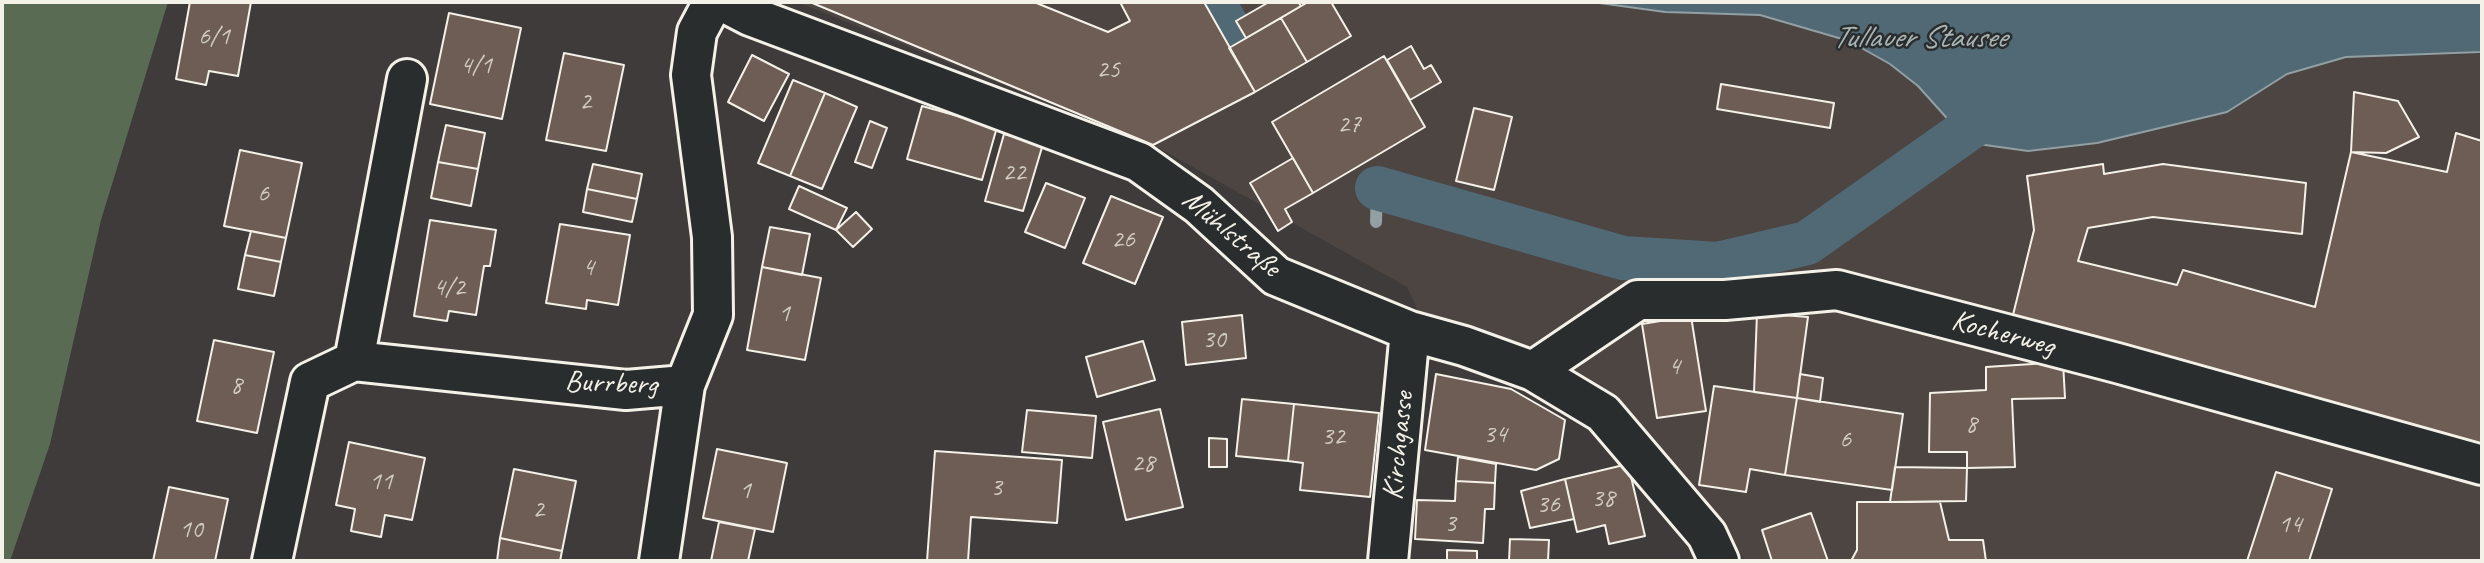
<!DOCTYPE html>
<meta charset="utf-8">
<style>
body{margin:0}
#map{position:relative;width:2484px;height:563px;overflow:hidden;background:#3e3b3a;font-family:Caveat,sans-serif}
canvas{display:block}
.frame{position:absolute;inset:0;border:4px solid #f4f1e8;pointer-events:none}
</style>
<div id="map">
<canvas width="2484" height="563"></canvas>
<div class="frame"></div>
</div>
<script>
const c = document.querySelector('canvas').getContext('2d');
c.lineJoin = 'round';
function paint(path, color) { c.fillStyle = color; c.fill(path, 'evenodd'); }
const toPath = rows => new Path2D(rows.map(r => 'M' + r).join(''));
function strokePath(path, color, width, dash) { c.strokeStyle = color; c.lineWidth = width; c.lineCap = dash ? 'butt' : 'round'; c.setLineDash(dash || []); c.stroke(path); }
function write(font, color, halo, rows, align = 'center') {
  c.font = font + ' Caveat,sans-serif'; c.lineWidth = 5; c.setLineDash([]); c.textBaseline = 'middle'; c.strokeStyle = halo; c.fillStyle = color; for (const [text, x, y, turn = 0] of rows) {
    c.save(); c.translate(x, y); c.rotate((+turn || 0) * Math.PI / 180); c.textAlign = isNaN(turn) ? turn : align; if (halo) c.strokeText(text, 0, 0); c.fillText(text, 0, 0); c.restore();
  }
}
paint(toPath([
 [797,2,1592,2,1665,12,1760,15,1849,41,1890,64,1918,86,1953,125,1978,143,2227,112,2287,74,2346,57,2482,54,2482,561,1746,561,1654,438,1547,358,1418,311,1407,287,1157,147]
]), '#4c4542');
paint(toPath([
 [2,2,168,2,101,220,50,444,10,561,2,561]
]), '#5a6b54');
const water = toPath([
 [1592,2,2482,2,2482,52,2346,57,2287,74,2227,112,2097,143,2028,151,1978,144,1953,125,1918,86,1890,64,1849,41,1760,15,1665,12,1592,2]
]);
paint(water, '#506975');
strokePath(water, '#929fa3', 2);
strokePath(toPath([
 [1376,222,1377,188]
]), '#929fa3', 12);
strokePath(toPath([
 [1213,2,1231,32],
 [1377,188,1623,258,1718,264,1807,243,2014,97]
]), '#506975', 44);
const building = toPath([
 [190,2,251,2,238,76,209,71,206,85,176,79,190,2],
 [810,2,1034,2,1108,32,1130,21,1120,2,1204,2,1255,92,1153,145,810,2],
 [1269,2,1298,2,1301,6,1246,38,1236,21,1269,2],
 [1308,2,1331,2,1351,36,1307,62,1281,18,1308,2],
 [449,13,521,28,502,119,430,104,449,13],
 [1281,18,1307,62,1255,92,1229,48,1281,18],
 [1411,46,1424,69,1431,65,1441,82,1410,100,1387,60,1411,46],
 [564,53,624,65,606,151,546,140,564,53],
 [752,55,789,74,764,121,728,102,752,55],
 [1384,56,1425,127,1313,193,1272,122,1384,56],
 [793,80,825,93,790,176,758,163,793,80],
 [1721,84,1834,103,1830,128,1717,109,1721,84],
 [2354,92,2398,101,2419,137,2386,153,2351,152,2354,92],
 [825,93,857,107,822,189,790,176,825,93],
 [922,106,997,127,982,180,907,159,922,106],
 [1474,108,1512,117,1494,190,1456,181,1474,108],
 [870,121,887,128,872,168,855,162,870,121],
 [446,125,485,133,478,169,438,162,446,125],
 [2456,133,2482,141,2482,444,2012,319,2034,230,2027,176,2103,164,2104,174,2163,164,2306,183,2302,234,2153,217,2088,228,2078,261,2177,285,2183,270,2315,307,2351,152,2447,172,2456,133],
 [1004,134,1043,144,1023,211,985,201,1004,134],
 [240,150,302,163,286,238,224,226,240,150],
 [1293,158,1313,193,1285,209,1292,222,1278,231,1250,183,1293,158],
 [438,162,478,169,471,206,431,198,438,162],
 [593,164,642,174,637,199,587,189,593,164],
 [1046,183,1085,198,1065,248,1025,232,1046,183],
 [799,186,847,208,836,230,789,209,799,186],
 [587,189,637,199,632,222,583,212,587,189],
 [1111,196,1163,217,1135,284,1083,263,1111,196],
 [856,212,872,229,853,247,836,230,856,212],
 [430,220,496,230,490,266,484,266,476,315,449,311,447,321,414,316,430,220],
 [560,224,630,235,618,305,587,300,586,309,546,303,560,224],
 [770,227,810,234,802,275,762,267,770,227],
 [251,231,286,238,281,262,245,255,251,231],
 [245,255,281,262,274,296,238,289,245,255],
 [762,267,821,278,805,360,747,350,762,267],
 [1757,313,1808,317,1797,398,1754,392,1757,313],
 [1242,315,1246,358,1186,365,1182,322,1242,315],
 [1691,316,1706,411,1657,418,1642,324,1691,316],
 [214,340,274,352,257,433,197,421,214,340],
 [1143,341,1155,380,1097,397,1086,357,1143,341],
 [2063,362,2065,398,2012,399,2015,467,1967,468,1967,452,1929,452,1930,393,1986,390,1986,367,2063,362],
 [1436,374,1511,389,1565,420,1559,459,1536,470,1425,450,1436,374],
 [1800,374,1823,378,1820,402,1797,398,1800,374],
 [1714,386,1797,398,1785,475,1750,469,1746,492,1699,485,1714,386],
 [1797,398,1903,414,1892,490,1785,475,1797,398],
 [1242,399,1294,404,1288,461,1236,456,1242,399],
 [1294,404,1379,413,1370,497,1300,490,1303,463,1288,461,1294,404],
 [1160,409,1183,507,1126,520,1103,422,1160,409],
 [1027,410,1096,416,1092,458,1022,452,1027,410],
 [1209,438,1227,439,1227,467,1209,467,1209,438],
 [349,442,425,458,412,520,385,515,381,537,351,531,355,509,336,505,349,442],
 [717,449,787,463,773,532,703,518,717,449],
 [935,451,1062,460,1057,523,971,517,968,561,927,561,935,451],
 [1458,457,1496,464,1495,483,1456,481,1458,457],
 [1628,464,1645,536,1609,544,1605,525,1577,532,1565,479,1628,464],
 [1895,467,1967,468,1966,501,1890,502,1895,467],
 [514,469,576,481,562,551,500,538,514,469],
 [2276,472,2332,489,2309,561,2247,561,2276,472],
 [1565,479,1574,519,1530,528,1521,491,1565,479],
 [1456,481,1495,483,1494,509,1485,509,1483,543,1415,539,1417,500,1455,501,1456,481],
 [169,487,228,499,215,561,153,561,169,487],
 [1857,502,1940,502,1949,540,1983,540,1986,561,1851,561,1857,550,1857,502],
 [1811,513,1828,561,1772,561,1762,530,1811,513],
 [719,522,755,529,748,561,711,561,719,522],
 [500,538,562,551,560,561,497,561,500,538],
 [1510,539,1549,540,1548,561,1509,561,1510,539],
 [1447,550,1477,551,1477,561,1412,561,1447,560,1447,550]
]);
paint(building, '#6e5d55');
strokePath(building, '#f4f1e8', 2);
const minor = toPath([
 [723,2,750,16,1139,162,1199,205,1276,276,1410,331,1464,346,1533,371,1603,413,1707,535,1719,561],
 [354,361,407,79],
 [1533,371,1638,300,1725,300,1837,290,2117,363,2482,465],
 [272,561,310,382,354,361,626,390,685,385,713,315,712,237,691,75,697,32,713,2],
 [659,561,685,385],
 [1388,561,1410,331]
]);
strokePath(minor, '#f4f1e8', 44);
strokePath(minor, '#2a2d2e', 38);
write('26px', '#d2ccc3', null, [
 ["6/1",214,37],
 ["4/1",476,66],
 ["25",1108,70],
 ["2",585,102],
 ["27",1349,125],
 ["22",1014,173],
 ["6",263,194],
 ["26",1123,240],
 ["4",588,268],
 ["4/2",449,288],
 ["1",784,314],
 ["30",1214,340],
 ["4",1674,367],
 ["8",236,386],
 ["8",1971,425],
 ["34",1495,435],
 ["32",1333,437],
 ["6",1845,440],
 ["28",1143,464],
 ["11",381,482],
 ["3",996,488],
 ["1",745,491],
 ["38",1603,499],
 ["36",1548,505],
 ["2",538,510],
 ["3",1450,524],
 ["14",2290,525],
 ["10",191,530]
]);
write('30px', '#f4f1e8', '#2a2d2e', [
 ["Mühlstraße",1231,234,40],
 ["Kocherweg",2003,334,15],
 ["Burrberg",611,384,2],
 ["Kirchgasse",1399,446,-84]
]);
write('italic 32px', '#aab4b4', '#2a2d2e', [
 ["Tullauer Stausee",1919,39]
]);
</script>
